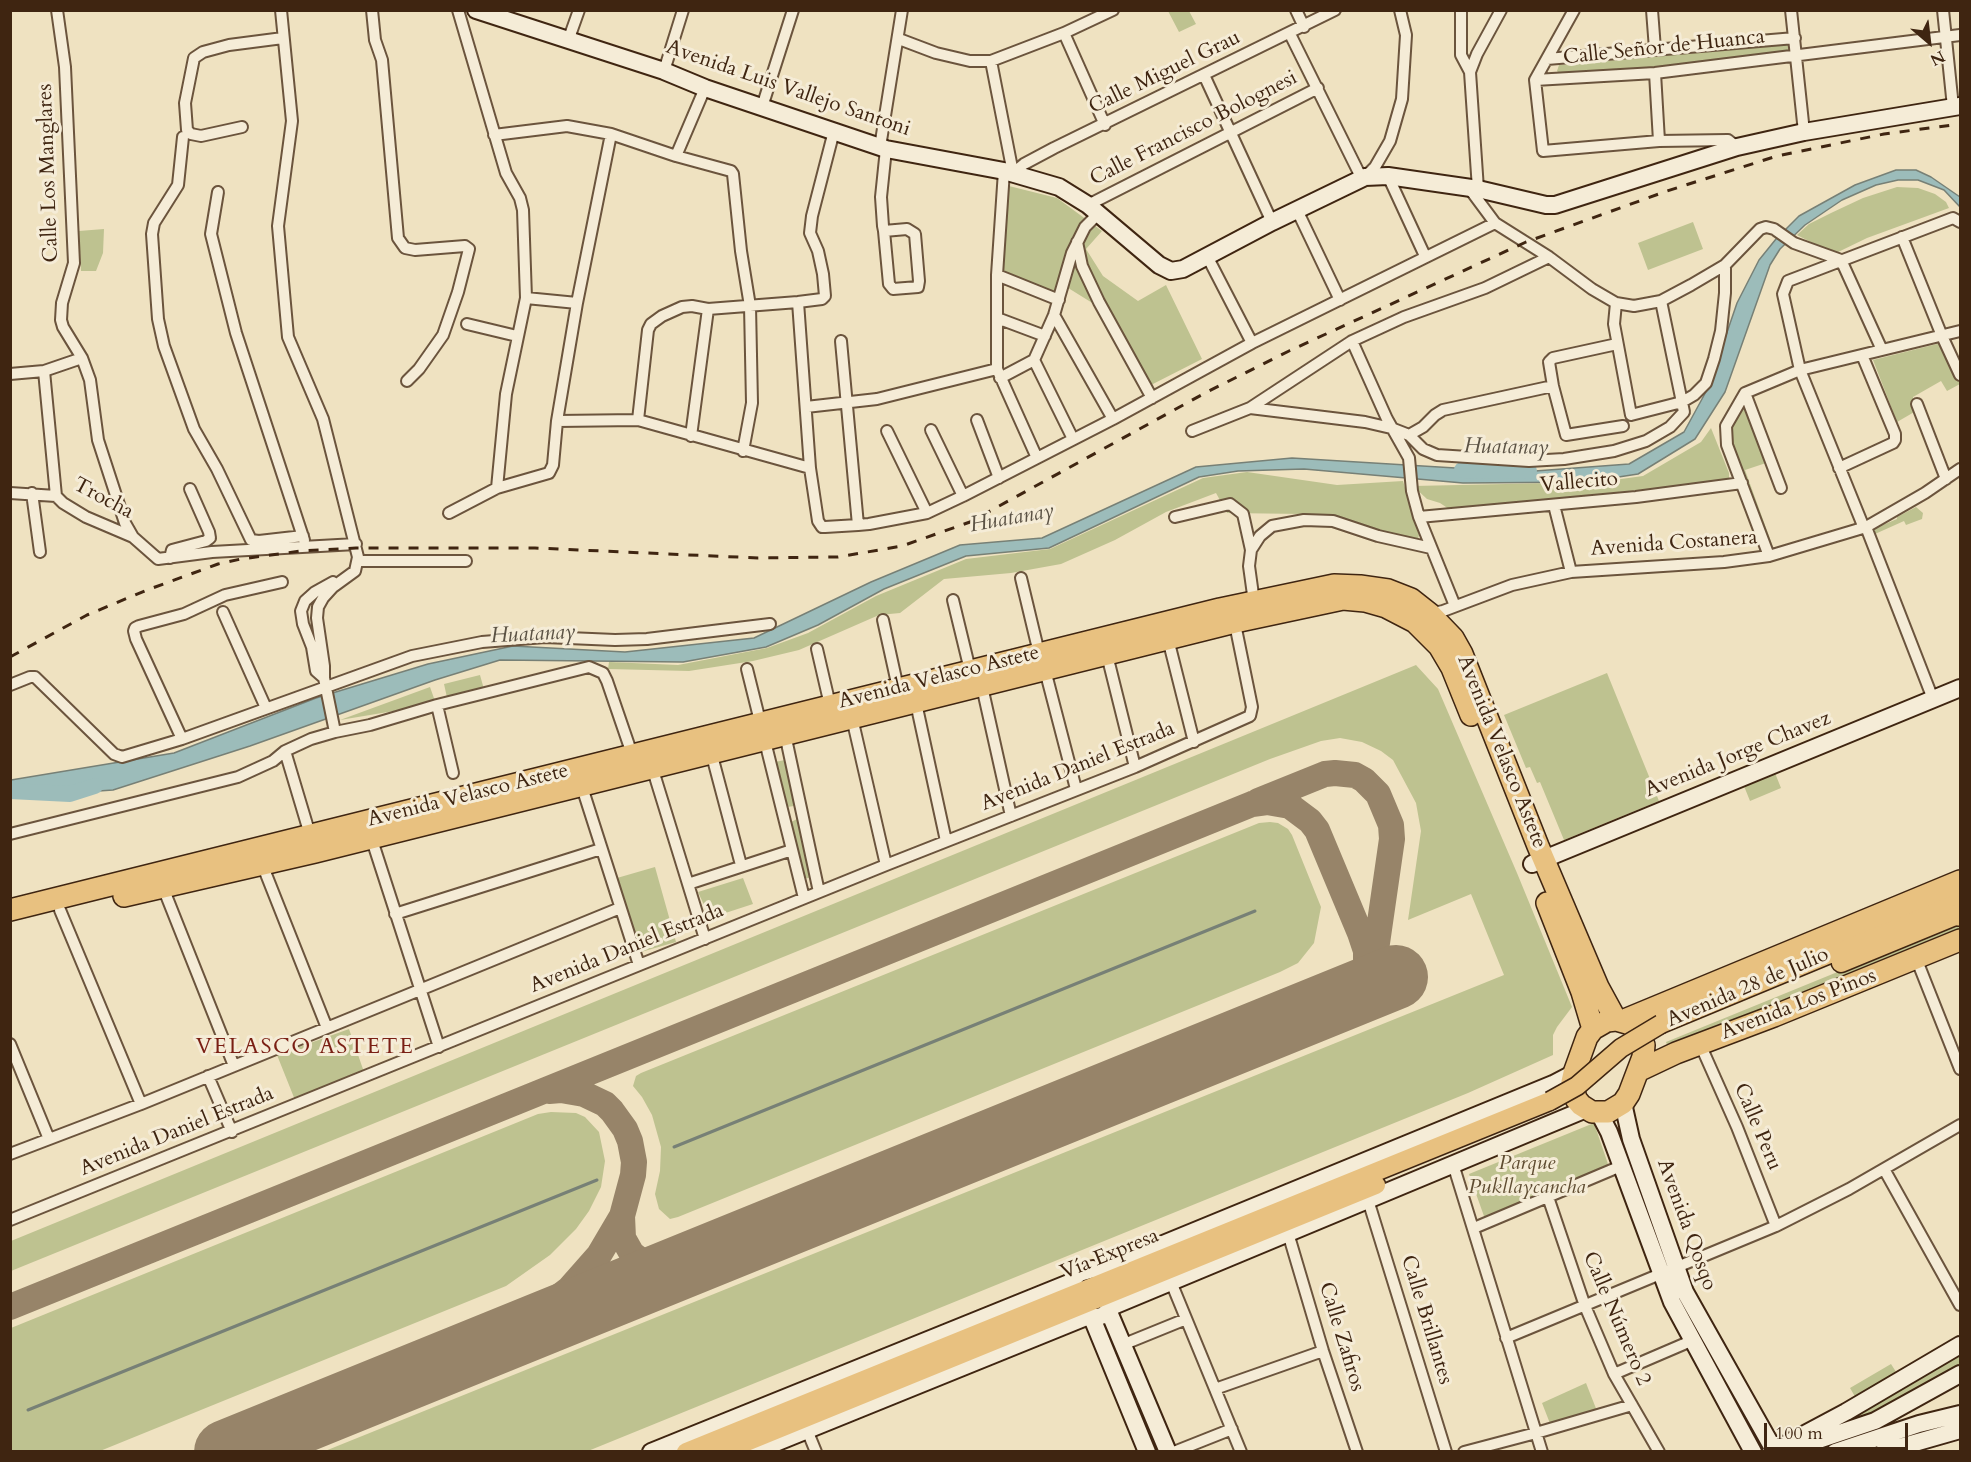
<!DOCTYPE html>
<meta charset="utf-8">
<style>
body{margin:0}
#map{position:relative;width:1971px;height:1462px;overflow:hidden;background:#efe2c1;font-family:Cardo,serif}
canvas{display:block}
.frame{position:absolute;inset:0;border:12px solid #3f2511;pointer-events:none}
.north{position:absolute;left:1899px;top:12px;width:60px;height:60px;-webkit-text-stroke:4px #f5ecd7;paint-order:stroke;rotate:152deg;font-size:16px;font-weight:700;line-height:24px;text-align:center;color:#3f2511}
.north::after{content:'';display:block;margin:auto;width:21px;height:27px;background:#3f2511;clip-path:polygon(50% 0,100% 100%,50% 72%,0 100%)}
.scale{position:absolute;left:1764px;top:1423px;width:144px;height:27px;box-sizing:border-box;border:3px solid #3f2511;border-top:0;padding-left:8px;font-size:18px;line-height:21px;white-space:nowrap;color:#3f2511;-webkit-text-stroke:4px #f5ecd7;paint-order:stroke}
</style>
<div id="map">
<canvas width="1971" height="1462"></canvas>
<div class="frame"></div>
<div class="north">N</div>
<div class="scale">100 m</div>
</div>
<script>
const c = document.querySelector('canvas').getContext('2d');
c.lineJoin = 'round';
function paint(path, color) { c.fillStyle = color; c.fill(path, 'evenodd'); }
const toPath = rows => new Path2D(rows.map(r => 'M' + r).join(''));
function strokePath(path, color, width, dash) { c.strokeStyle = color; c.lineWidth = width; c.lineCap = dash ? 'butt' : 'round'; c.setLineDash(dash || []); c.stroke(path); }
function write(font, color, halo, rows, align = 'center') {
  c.font = font + ' Cardo,serif'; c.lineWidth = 6; c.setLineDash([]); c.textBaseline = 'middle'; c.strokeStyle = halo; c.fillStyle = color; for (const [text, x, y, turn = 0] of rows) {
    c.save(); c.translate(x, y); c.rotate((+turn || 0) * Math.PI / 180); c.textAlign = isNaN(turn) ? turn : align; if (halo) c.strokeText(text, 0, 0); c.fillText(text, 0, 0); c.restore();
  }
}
paint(toPath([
 [1168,11,1189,11,1196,24,1179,32],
 [1786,45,1792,46,1791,50,1786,54,1654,71,1560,74,1557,71,1559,65],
 [1005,185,1057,198,1102,231,1086,249,1103,276,1138,301,1166,285,1202,359,1149,386,1102,309,1065,286,1054,294,1000,270],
 [1897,187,1918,188,1935,194,1946,202,1949,208,1867,238,1834,254,1797,235,1809,224,1831,213,1863,198],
 [1693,222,1703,249,1648,270,1638,243],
 [104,229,103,253,96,271,81,271,79,231],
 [1941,343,1960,384,1947,391,1941,381,1913,397,1916,411,1897,422,1873,360],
 [1752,396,1786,486,1783,487,1772,461,1745,470,1773,547,1766,549,1722,427,1741,402],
 [1711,428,1729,473,1729,481,1449,509,1440,503,1427,499,1413,486,1599,482,1643,476,1701,442],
 [1247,472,1337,485,1403,481,1419,535,1417,543,1379,532,1349,520,1304,514,1227,513,1216,493,1166,512,1115,540,1061,564,1011,573,944,579,900,613,879,615,799,650,753,661,689,671,608,669,609,662,678,665,767,648,808,633,876,596,966,559,1050,549,1203,478],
 [1916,507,1923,513,1922,519,1906,525,1904,521,1875,534,1873,529,1897,519,1897,517],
 [1416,665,1438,689,1517,873,1572,1007,1557,1027,1553,1035,1553,1055,1468,1093,588,1451,325,1451,1504,975,1471,894,1408,920,1421,831,1416,803,1393,760,1381,751,1362,742,1340,738,1321,741,1270,759,11,1271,11,1241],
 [1607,673,1659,801,1564,840,1540,782,1537,783,1530,767,1526,768,1504,715],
 [480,675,485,693,448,702,444,684],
 [430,687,436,704,340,720],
 [785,760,794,806,787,807,775,762],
 [1775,773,1781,788,1750,801,1744,786],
 [799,818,813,877,803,879,789,823],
 [1270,822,1278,823,1288,829,1292,835,1321,907,1314,943,1298,963,1280,972,678,1217,670,1219,659,1209,655,1194,660,1171,661,1147,652,1115,642,1097,633,1086,636,1076,641,1073,1259,823],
 [655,867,676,942,641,952,617,878],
 [743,878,753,904,710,918,698,892],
 [1960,922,1960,932,1669,1050,1666,1042],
 [349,1029,364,1072,295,1100,277,1055],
 [551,1112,576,1113,585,1117,599,1132,605,1161,601,1187,589,1211,576,1229,550,1255,506,1286,100,1451,11,1451,11,1328,538,1114],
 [1594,1123,1609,1167,1485,1219,1469,1174],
 [1960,1351,1960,1369,1875,1417,1815,1440],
 [1891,1364,1898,1375,1857,1400,1850,1388],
 [1586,1383,1597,1411,1551,1426,1542,1403]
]), '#bec290');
const water = toPath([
 [1896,170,1916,170,1931,177,1960,197,1960,207,1944,190,1918,180,1898,180,1876,185,1842,200,1805,225,1780,249,1770,265,1725,392,1695,439,1638,474,1586,482,1463,483,1304,469,1238,471,1199,477,1049,548,966,556,884,589,818,625,766,647,683,662,500,660,435,680,250,746,113,790,11,797,11,780,174,753,316,698,428,664,513,646,625,652,754,638,871,582,960,545,1042,538,1196,467,1292,458,1488,470,1535,471,1629,464,1684,432,1708,388,1737,303,1759,260,1776,239,1799,216,1855,185,1896,170]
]);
paint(water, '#9cbcba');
strokePath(water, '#778076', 1.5);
strokePath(toPath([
 [674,1147,1255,911],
 [28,1410,597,1180]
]), '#778076', 3);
strokePath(toPath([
 [1462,470,1529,471],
 [10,791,70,794,95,786]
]), '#9cbcba', 16);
strokePath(toPath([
 [1258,801,1325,774,1335,773,1355,775,1364,780,1378,794,1391,825,1392,839,1376,950,1367,966],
 [622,1216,623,1238,632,1254,640,1260,658,1268,688,1264],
 [10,1307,1252,804,1267,802,1290,806,1310,821,1317,830,1360,933,1366,951,1366,966,1363,978,1349,994,1332,1003],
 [505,1338,569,1289,599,1255,622,1216,633,1175,634,1162,630,1141,625,1129,612,1111,605,1104,584,1094,561,1090,549,1091]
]), '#978469', 26);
strokePath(toPath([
 [226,1452,1396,977]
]), '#978469', 64);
const street = toPath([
 [57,10,65,67,74,263,62,303,61,320,63,327,82,358,90,380,98,440,125,523,133,537,158,559,212,552,356,544],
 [281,10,292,121,278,226,288,337,323,419,358,557,355,571,333,587,323,598,318,607,317,618,324,666,324,678,335,732,311,739,285,751,311,838],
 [372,10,375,40,382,60,398,238,405,248,415,250,465,246,469,249,458,292,443,335,419,369,407,381],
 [458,10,506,173,520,198,523,210,526,298,506,394,497,488],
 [1296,10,1304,27],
 [1461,10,1461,55,1470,72],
 [1574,10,1535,80,1543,151,1659,141,1728,140,1737,147],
 [1652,10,1655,49],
 [1791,10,1804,132],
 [1943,10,1953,107],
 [1064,33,1105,125],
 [1290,34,1362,179],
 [899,39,936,53,970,61,991,61,1064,33,1113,10],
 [568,41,579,10],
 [1547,59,1795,38],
 [991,61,1013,173,1024,164,1054,148,1335,10],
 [664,71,683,10],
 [1655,73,1659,141],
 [1204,75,1272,222],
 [1535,80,1655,73,1960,35],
 [762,107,793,10],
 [242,127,201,136,191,134,187,130,185,103,194,58,203,52,229,45,283,38],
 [494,135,567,126,611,134,676,156,731,171,733,174,741,251,750,306,752,403,743,451],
 [183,137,178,185,154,223,152,234,158,319,164,346,194,429,217,469,251,540,259,541,303,536],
 [880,147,902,10],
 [676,156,705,88],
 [1004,171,997,275,997,369,1037,458],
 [1388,176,1425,256],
 [1365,177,1375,167,1390,141,1402,99,1406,35,1400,10],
 [1469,188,1495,223,1549,257,1592,289,1616,303,1634,306,1661,301,1691,285,1725,265,1760,229,1766,227,1774,229,1794,243,1841,260,1882,350],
 [1478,189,1470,72,1477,54,1501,10],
 [218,192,211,234,236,333,304,540],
 [1088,205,1318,88],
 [1297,210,1340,300],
 [884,231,907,229,915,234,919,281,918,287,893,289,889,284,884,231,883,226,881,197,886,149],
 [1902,237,1942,336,1960,375],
 [1077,242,1082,266,1099,302,1152,398],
 [1207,256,1252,343],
 [997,275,1059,300],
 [526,298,577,303],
 [798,302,810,468,818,521,822,527,825,527,858,525],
 [1616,303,1614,324,1631,415,1682,402,1694,395,1706,383,1714,359,1721,331,1725,293,1725,265],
 [1054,315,1113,419],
 [997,318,1045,336],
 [467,324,517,336],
 [841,341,858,525,869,524,927,513,963,496,1113,419,1252,343,1495,223],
 [1352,341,1387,419,1409,458,1412,491,1419,517,1455,606],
 [1617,344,1553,358,1549,362,1553,386,1566,435,1623,426],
 [1034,360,1073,439],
 [44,371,56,496],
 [10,374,44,371,82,358],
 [1000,378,1034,360,1054,315,1072,253,1085,227,1098,214],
 [1745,393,1781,488],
 [1917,404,1946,479],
 [806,407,877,399,997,369],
 [1250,408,1352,341,1404,317,1485,288,1549,257],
 [638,420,648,330,651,324,662,316,682,307,692,306,708,309],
 [977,420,999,478],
 [557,421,638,420,810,468],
 [931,430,963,496],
 [887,431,927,513],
 [1192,431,1250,408,1365,422,1391,428,1409,435,1423,427,1435,415,1443,410,1553,386],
 [1409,435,1423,449,1437,455,1529,461,1564,459,1614,451,1646,441,1670,427,1684,412,1661,301],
 [691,436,708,309,798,302,822,299,825,296,823,274,818,251,810,233,812,216,834,131],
 [1839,468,1893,443,1895,440,1895,434,1862,355],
 [10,493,56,496],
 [32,493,40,552],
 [56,496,63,503,86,517,133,537],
 [1554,505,1571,572],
 [449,513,497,488,549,473,553,465,557,421,577,303,611,134],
 [1175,517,1230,504,1243,514,1251,550],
 [1419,517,1636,497,1742,483],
 [1866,527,1933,699],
 [1864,528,1800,370,1783,294,1788,281,1953,218,1960,222],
 [1769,556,1727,445,1726,426,1745,393,1800,370,1960,331],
 [170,558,172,550,206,541,210,538,209,532,190,489],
 [358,561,466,561],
 [1021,578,1039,653],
 [953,600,970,670],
 [1254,602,1249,566,1251,550,1260,536,1272,526,1304,520,1333,521,1378,536,1431,548],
 [223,612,266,708],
 [1428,614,1443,611,1512,585,1571,572,1724,562,1769,556,1866,527,1925,493,1960,469],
 [883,620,898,688],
 [1168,639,1194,742],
 [817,649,830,705],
 [1107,655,1135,767],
 [747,669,804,898],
 [1045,670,1076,789],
 [324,678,316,671,312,647,303,624,301,611,305,601,315,592,333,582],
 [981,682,1011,816],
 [10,685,30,677,35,677,114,754,122,757,182,739,412,656,482,642,545,637,615,640,647,639,770,624],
 [916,703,946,841],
 [437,705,453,773],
 [852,718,886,865],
 [335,732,370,725,437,705,589,667,603,673,607,681,632,754],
 [785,734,819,892],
 [182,739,136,639,134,631,135,628,139,626,184,614,225,595,282,582],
 [711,752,741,865],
 [652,767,705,939],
 [581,784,639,965],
 [10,834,238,777,273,761,285,751],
 [371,837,439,1047],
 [262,864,327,1028],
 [688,884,792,850],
 [162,885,234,1066],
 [60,910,141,1104],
 [395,914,601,849],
 [1916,958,1960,1069],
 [10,1044,49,1139],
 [1700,1044,1737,1127,1776,1226],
 [208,1076,232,1132],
 [10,1154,141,1104,620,908],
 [1453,1164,1542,1452],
 [1884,1169,1960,1305],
 [1548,1197,1585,1306,1614,1374,1659,1452],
 [1368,1200,1446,1452],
 [10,1220,886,865,1135,767,1250,716,1252,707,1234,619],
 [1474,1228,1621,1166],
 [1288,1233,1323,1351,1357,1452],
 [1171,1282,1241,1452],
 [1506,1338,1776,1226,1849,1189,1960,1125],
 [1122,1345,1186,1319],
 [1614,1374,1691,1341],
 [1215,1389,1323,1351],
 [807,1430,816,1452],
 [1174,1452,1232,1429],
 [1464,1452,1536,1433,1632,1405]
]);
const secondary = toPath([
 [476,10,664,71,705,88,886,149,1004,171,1059,187,1088,205,1159,265,1171,271,1183,269,1272,222,1365,177,1388,176,1478,189,1546,205,1555,205,1737,147,1804,132,1960,106],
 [1532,864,1960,688],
 [1623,1103,1631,1139,1685,1292,1774,1450],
 [1599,1113,1609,1132,1672,1302,1753,1452],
 [1100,1270,1553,1084,1574,1073],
 [1067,1292,1069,1283,1079,1273,1093,1269,1108,1275],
 [1109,1312,1168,1452],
 [1092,1318,1147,1452],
 [1792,1449,1875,1421,1960,1374],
 [651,1452,1069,1283],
 [753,1452,1086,1317,1098,1317,1104,1315,1113,1306,1586,1109],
 [1771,1452,1846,1412,1960,1345],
 [1835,1452,1919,1424,1960,1414],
 [1883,1452,1960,1430]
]);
const primary = toPath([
 [1841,963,1960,914],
 [1661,1024,1960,900],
 [686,1452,1550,1101],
 [722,1452,1376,1185]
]);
const highway = toPath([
 [124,896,315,852,1235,622,1343,599,1365,601,1386,607,1415,622,1439,646,1452,668,1471,715],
 [1547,903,1582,992,1593,1029],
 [10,910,1220,609,1334,585,1360,586,1388,590,1411,599,1430,614,1453,638,1462,654,1538,846,1598,987,1616,1020],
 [1958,915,1960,915],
 [1616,1020,1630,1024,1637,1031,1644,1045,1643,1057,1629,1094,1623,1103,1608,1112,1592,1112,1581,1105,1576,1099,1572,1082,1574,1073,1587,1037,1593,1029,1607,1021,1616,1020],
 [1622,1021,1960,881],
 [1638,1071,1676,1053,1774,1016,1960,940]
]);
strokePath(street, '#6b543d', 14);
strokePath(secondary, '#3f2511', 20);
strokePath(primary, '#3f2511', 21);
strokePath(highway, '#3f2511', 24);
strokePath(street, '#f5ecd7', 10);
strokePath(secondary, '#f5ecd7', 16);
strokePath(primary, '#e8c180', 18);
strokePath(highway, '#e8c180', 21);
strokePath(toPath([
 [10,657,87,615,147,590,218,564,241,559,301,551,356,548,535,548,758,558,838,557,902,546,970,522,1205,393,1289,351,1526,242,1667,191,1777,156,1884,134,1960,124]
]), '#3f2511', 3, [10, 10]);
const primaryBridge = toPath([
 [1550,1101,1577,1086,1621,1048,1661,1024]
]);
strokePath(primaryBridge, '#3f2511', 21, []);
strokePath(primaryBridge, '#e8c180', 18);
write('21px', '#3f2511', '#f5ecd7', [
 ["Calle Señor de Huanca",1664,48,-6],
 ["Calle Miguel Grau",1165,73,-26],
 ["Avenida Luis Vallejo Santoni",788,89,19],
 ["Calle Francisco Bolognesi",1194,129,-27],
 ["Calle Los Manglares",49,173,-92],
 ["Vallecito",1579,483,-5],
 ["Trocha",103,499,28],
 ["Avenida Costanera",1674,544,-4],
 ["Avenida Velasco Astete",939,678,-14],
 ["Avenida Velasco Astete",1501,752,68],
 ["Avenida Jorge Chavez",1738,755,-22],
 ["Avenida Daniel Estrada",1078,767,-22],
 ["Avenida Velasco Astete",468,796,-14],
 ["Avenida Daniel Estrada",627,949,-22],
 ["Avenida 28 de Julio",1748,988,-23],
 ["Avenida Los Pinos",1799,1005,-21],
 ["Calle Peru",1757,1127,67],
 ["Avenida Daniel Estrada",177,1132,-22],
 ["Avenida Qosqo",1686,1225,70],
 ["Vía Expresa",1110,1255,-22],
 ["Calle Número 2",1616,1319,67],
 ["Calle Brillantes",1426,1320,73],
 ["Calle Zafiros",1341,1337,73]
]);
write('italic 21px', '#5f4c31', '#f5ecd7', [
 ["Parque",1527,1164],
 ["Pukllaycancha",1527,1188]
]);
write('italic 22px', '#5b5244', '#f5ecd7', [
 ["Huatanay",1506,448,1],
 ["Huatanay",1012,519,-10],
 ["Huatanay",533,635,-3]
]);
c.letterSpacing = '1.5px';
write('22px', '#7a1f14', '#f5ecd7', [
 ["VELASCO ASTETE",305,1048]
]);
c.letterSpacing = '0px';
</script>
